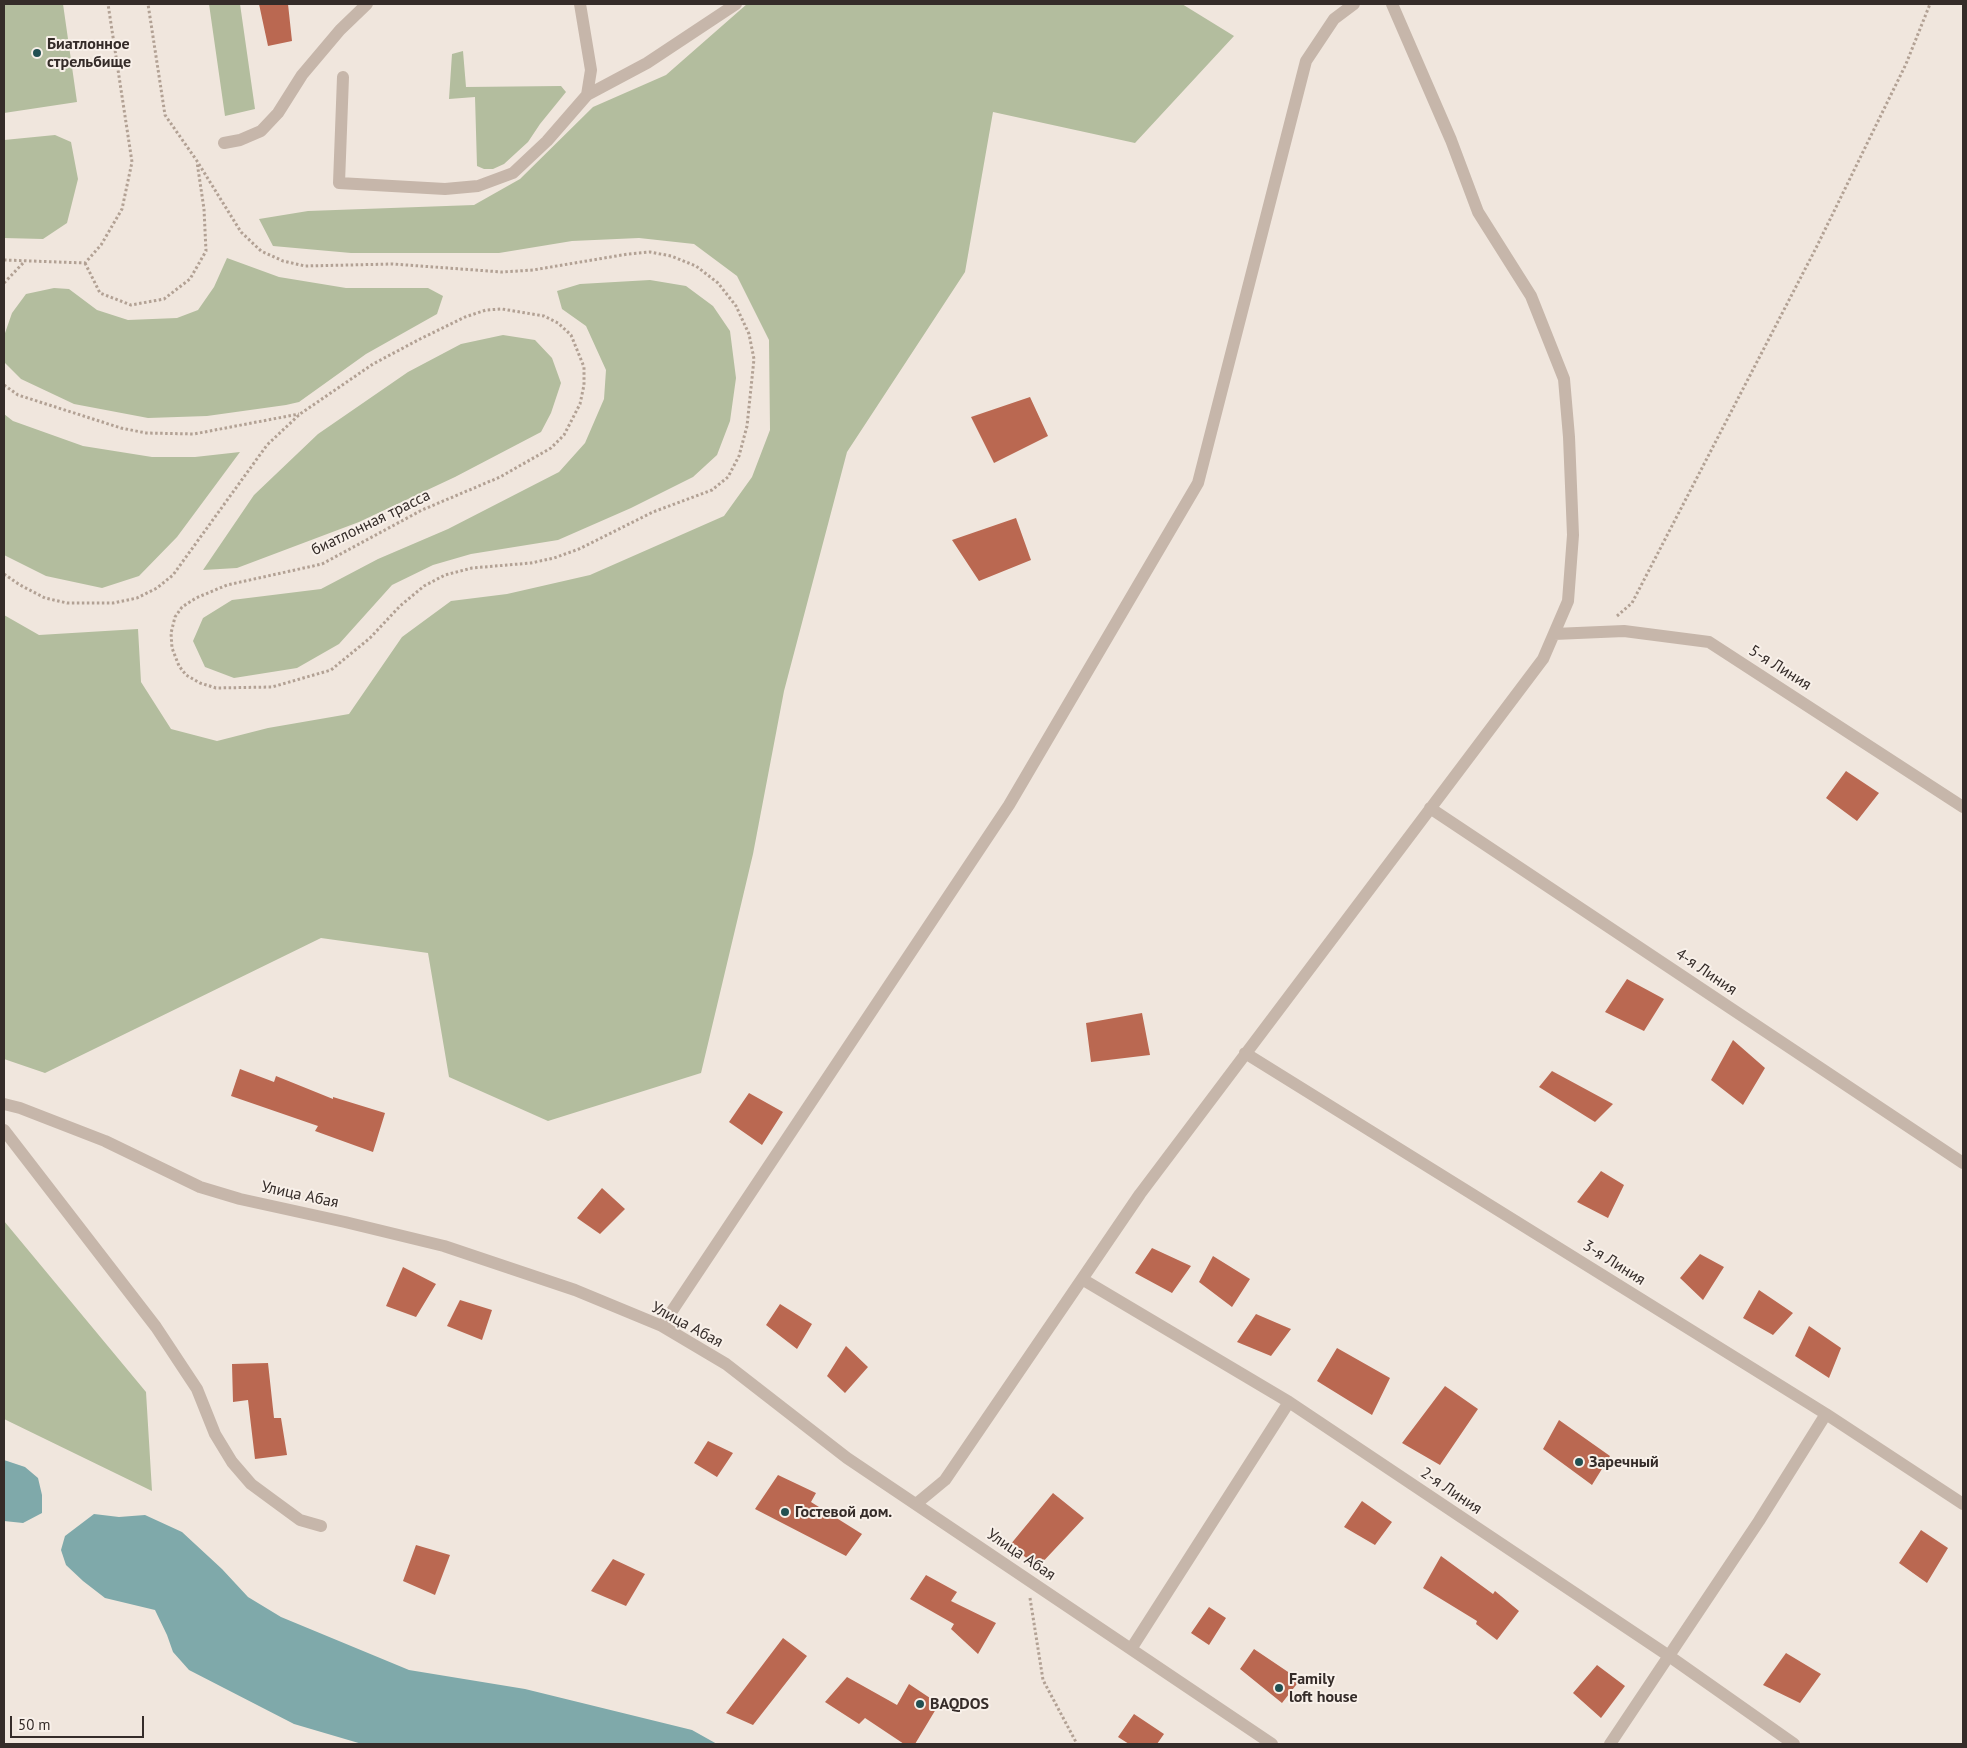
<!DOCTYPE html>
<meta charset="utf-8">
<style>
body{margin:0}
#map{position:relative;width:1967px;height:1748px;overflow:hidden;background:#f0e6dd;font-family:"PT Sans",sans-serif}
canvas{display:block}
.frame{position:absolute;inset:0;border:5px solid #352c29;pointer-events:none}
.scale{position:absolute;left:10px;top:1716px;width:134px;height:22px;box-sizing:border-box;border:2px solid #352c29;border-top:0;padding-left:6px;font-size:15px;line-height:18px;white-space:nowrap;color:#352c29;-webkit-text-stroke:4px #f8f0e9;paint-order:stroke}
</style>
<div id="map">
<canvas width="1967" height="1748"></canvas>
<div class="frame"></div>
<div class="scale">50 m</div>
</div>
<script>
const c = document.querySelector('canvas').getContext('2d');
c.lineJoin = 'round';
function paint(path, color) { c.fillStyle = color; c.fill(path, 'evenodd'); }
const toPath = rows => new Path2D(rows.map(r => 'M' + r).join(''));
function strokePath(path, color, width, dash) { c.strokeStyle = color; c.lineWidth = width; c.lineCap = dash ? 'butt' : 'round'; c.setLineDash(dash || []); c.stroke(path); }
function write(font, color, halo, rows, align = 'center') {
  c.font = font + ' "PT Sans",sans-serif'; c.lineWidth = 4; c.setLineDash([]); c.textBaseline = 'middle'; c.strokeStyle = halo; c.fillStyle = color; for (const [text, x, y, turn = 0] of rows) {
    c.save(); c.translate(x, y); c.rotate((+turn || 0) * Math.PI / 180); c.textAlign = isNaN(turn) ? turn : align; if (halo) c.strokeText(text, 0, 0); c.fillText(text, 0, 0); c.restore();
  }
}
paint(toPath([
 [4,4,63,4,77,102,4,113],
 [209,4,240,4,255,109,225,116],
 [747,4,1182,4,1234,36,1135,143,993,112,965,272,847,452,784,691,753,854,701,1073,548,1121,449,1077,428,953,321,938,45,1073,4,1059,4,615,39,635,138,629,141,682,171,729,217,741,268,728,349,714,402,637,451,601,507,594,590,575,724,516,752,477,770,430,769,340,737,276,694,244,639,238,572,241,499,253,351,253,273,246,259,219,308,211,474,205,520,179,593,107,666,75],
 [463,51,466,87,561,86,566,92,540,124,528,142,504,164,493,169,484,169,477,166,475,97,449,99,452,54],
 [55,135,71,142,78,179,67,223,43,239,4,238,4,140],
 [227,258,279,277,346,288,428,288,443,296,437,314,366,354,299,402,286,405,207,416,148,418,74,404,21,379,4,362,4,336,12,313,26,294,54,288,69,289,97,310,128,320,177,318,198,310,214,287],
 [650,280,686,286,713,306,730,331,736,378,730,421,717,455,693,477,631,508,558,540,471,554,433,565,392,585,339,644,297,668,234,678,205,667,193,641,203,618,232,600,321,589,378,559,448,529,559,472,585,443,604,399,606,370,586,326,562,309,557,291,580,284],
 [503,335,535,340,552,358,561,383,551,413,541,432,455,477,359,522,237,568,203,570,254,495,318,434,408,372,461,344],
 [4,414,13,421,83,446,152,457,195,457,240,452,177,537,139,576,102,588,46,576,4,555],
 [4,1221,146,1392,152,1491,4,1419]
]), '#b3bd9e');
paint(toPath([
 [4,1460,25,1467,38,1478,42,1495,42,1513,23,1523,4,1521],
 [94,1514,119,1517,145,1515,182,1532,222,1569,248,1597,281,1617,409,1670,525,1689,692,1730,717,1744,362,1744,294,1724,189,1670,173,1652,167,1635,155,1610,105,1598,83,1581,66,1565,61,1550,65,1536]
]), '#7fa9aa');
paint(toPath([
 [259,4,288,4,292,41,268,46],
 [1030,397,1048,436,994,463,971,417],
 [1016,518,1031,560,979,581,952,540],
 [1846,771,1879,793,1857,821,1826,798],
 [1627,979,1664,999,1644,1031,1605,1012],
 [1142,1013,1150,1055,1091,1062,1086,1023],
 [1733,1040,1765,1068,1743,1105,1711,1080],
 [240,1069,274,1082,276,1076,333,1099,333,1097,385,1113,373,1152,315,1131,318,1126,231,1096],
 [1552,1071,1613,1104,1595,1122,1539,1087],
 [749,1093,783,1112,762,1145,729,1122],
 [1601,1171,1624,1185,1608,1218,1577,1202],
 [602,1188,625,1209,600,1234,577,1218],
 [1152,1248,1191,1266,1172,1293,1135,1273],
 [1700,1254,1724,1267,1703,1300,1680,1278],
 [1213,1256,1250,1279,1232,1307,1199,1282],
 [403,1267,436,1284,416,1317,386,1306],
 [1759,1290,1793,1313,1773,1335,1743,1318],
 [460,1300,492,1310,482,1340,447,1326],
 [780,1304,812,1324,797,1349,766,1325],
 [1256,1314,1291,1329,1271,1356,1237,1342],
 [1809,1326,1841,1348,1829,1378,1795,1356],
 [846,1346,868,1367,845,1393,827,1376],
 [1337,1348,1390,1378,1372,1415,1317,1381],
 [268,1363,274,1418,281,1418,287,1455,255,1459,248,1400,233,1402,232,1364],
 [1445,1386,1478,1409,1440,1465,1402,1443],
 [1559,1420,1610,1456,1592,1485,1543,1449],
 [708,1441,733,1453,717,1477,694,1463],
 [778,1475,816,1493,811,1502,862,1534,846,1556,755,1509],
 [1053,1493,1084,1518,1038,1567,1010,1545],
 [1362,1501,1392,1522,1375,1545,1344,1527],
 [1921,1530,1948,1548,1927,1583,1899,1563],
 [416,1545,450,1555,435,1595,403,1581],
 [1441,1556,1493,1594,1495,1591,1519,1611,1497,1640,1476,1624,1477,1621,1423,1588],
 [613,1559,645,1574,626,1606,591,1591],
 [926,1575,957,1592,951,1601,996,1623,978,1654,951,1629,954,1624,910,1599],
 [1209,1607,1226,1618,1209,1645,1191,1633],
 [783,1638,807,1656,753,1725,726,1713],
 [1254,1649,1300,1680,1282,1703,1240,1669],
 [1786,1653,1821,1674,1800,1703,1763,1685],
 [1597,1665,1625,1686,1601,1718,1573,1693],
 [847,1677,897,1705,909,1684,939,1704,915,1744,904,1744,865,1718,859,1724,825,1702],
 [1134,1714,1164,1734,1157,1744,1129,1744,1118,1737]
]), '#ba6851');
strokePath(toPath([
 [4,260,85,263,101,245,122,209,132,162,108,4],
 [85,263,100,293,131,305,164,299,190,279,206,251,204,209,197,162],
 [4,283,25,261],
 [4,385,18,395,121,428,146,433,194,434,299,414],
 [4,574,20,585,45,598,67,603,113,603,137,598,157,588,173,575,267,445,300,414,373,364,420,339,465,317,486,310,502,309,544,316,558,323,571,335,584,367,584,385,580,404,564,435,551,448,500,477,422,510,322,564,227,585,196,598,182,607,175,617,171,633,172,648,179,666,186,675,200,683,216,688,272,687,331,670,370,638,400,606,424,586,445,575,472,568,531,563,554,558,579,549,653,512,712,490,728,477,739,456,747,426,754,359,749,334,736,306,718,283,696,266,671,256,650,252,628,254,533,270,502,272,393,264,305,266,283,261,261,251,241,232,197,161,165,115,148,4],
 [1617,616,1632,603,1816,248,1906,64,1930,4],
 [1030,1598,1043,1680,1077,1744]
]), '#b2a194', 3, [2.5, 2.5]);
strokePath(toPath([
 [580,4,591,70,587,95],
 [343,77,339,183,445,189,478,186,513,173,547,141,587,95,647,63,736,4],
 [224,143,240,140,261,131,278,113,302,75,340,30,367,4],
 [1554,634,1624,631,1709,642,1963,807],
 [1430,808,1963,1163],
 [1245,1053,1826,1414,1963,1504],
 [4,1104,20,1108,105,1141,200,1187,240,1199,345,1222,444,1246,575,1290,662,1326,726,1364,847,1458,1272,1744],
 [4,1130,156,1327,197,1389,215,1434,232,1462,251,1484,270,1498,300,1520,321,1526],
 [1082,1279,1289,1402,1669,1656,1794,1744],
 [662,1326,1009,805,1198,483,1306,61,1334,19,1354,4],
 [916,1504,945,1480,1140,1194,1543,659,1568,601,1573,535,1569,437,1564,379,1531,296,1478,212,1451,140,1392,4],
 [1131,1649,1289,1402],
 [1610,1744,1759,1521,1826,1414]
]), '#c6b6aa', 12);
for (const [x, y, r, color] of [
 [37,53,5,"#225052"],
 [1579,1462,5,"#225052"],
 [785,1512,5,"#225052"],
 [1279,1688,5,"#225052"],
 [920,1704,5,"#225052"]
]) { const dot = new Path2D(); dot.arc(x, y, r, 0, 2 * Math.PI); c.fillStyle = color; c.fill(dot); strokePath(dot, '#f8f0e9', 2); }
write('bold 16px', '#352c29', '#f8f0e9', [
 ["Биатлонное",47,44],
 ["стрельбище",47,62],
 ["Заречный",1589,1462],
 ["Гостевой дом.",795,1512],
 ["Family",1289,1679],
 ["loft house",1289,1697],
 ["BAQDOS",930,1704]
], 'left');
write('16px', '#352c29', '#f8f0e9', [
 ["биатлонная трасса",371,523,-26],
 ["5-я Линия",1780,668,32],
 ["4-я Линия",1706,972,34],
 ["Улица Абая",300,1195,12],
 ["3-я Линия",1614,1263,32],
 ["Улица Абая",687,1325,28],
 ["2-я Линия",1451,1491,34],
 ["Улица Абая",1021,1555,34]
]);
</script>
